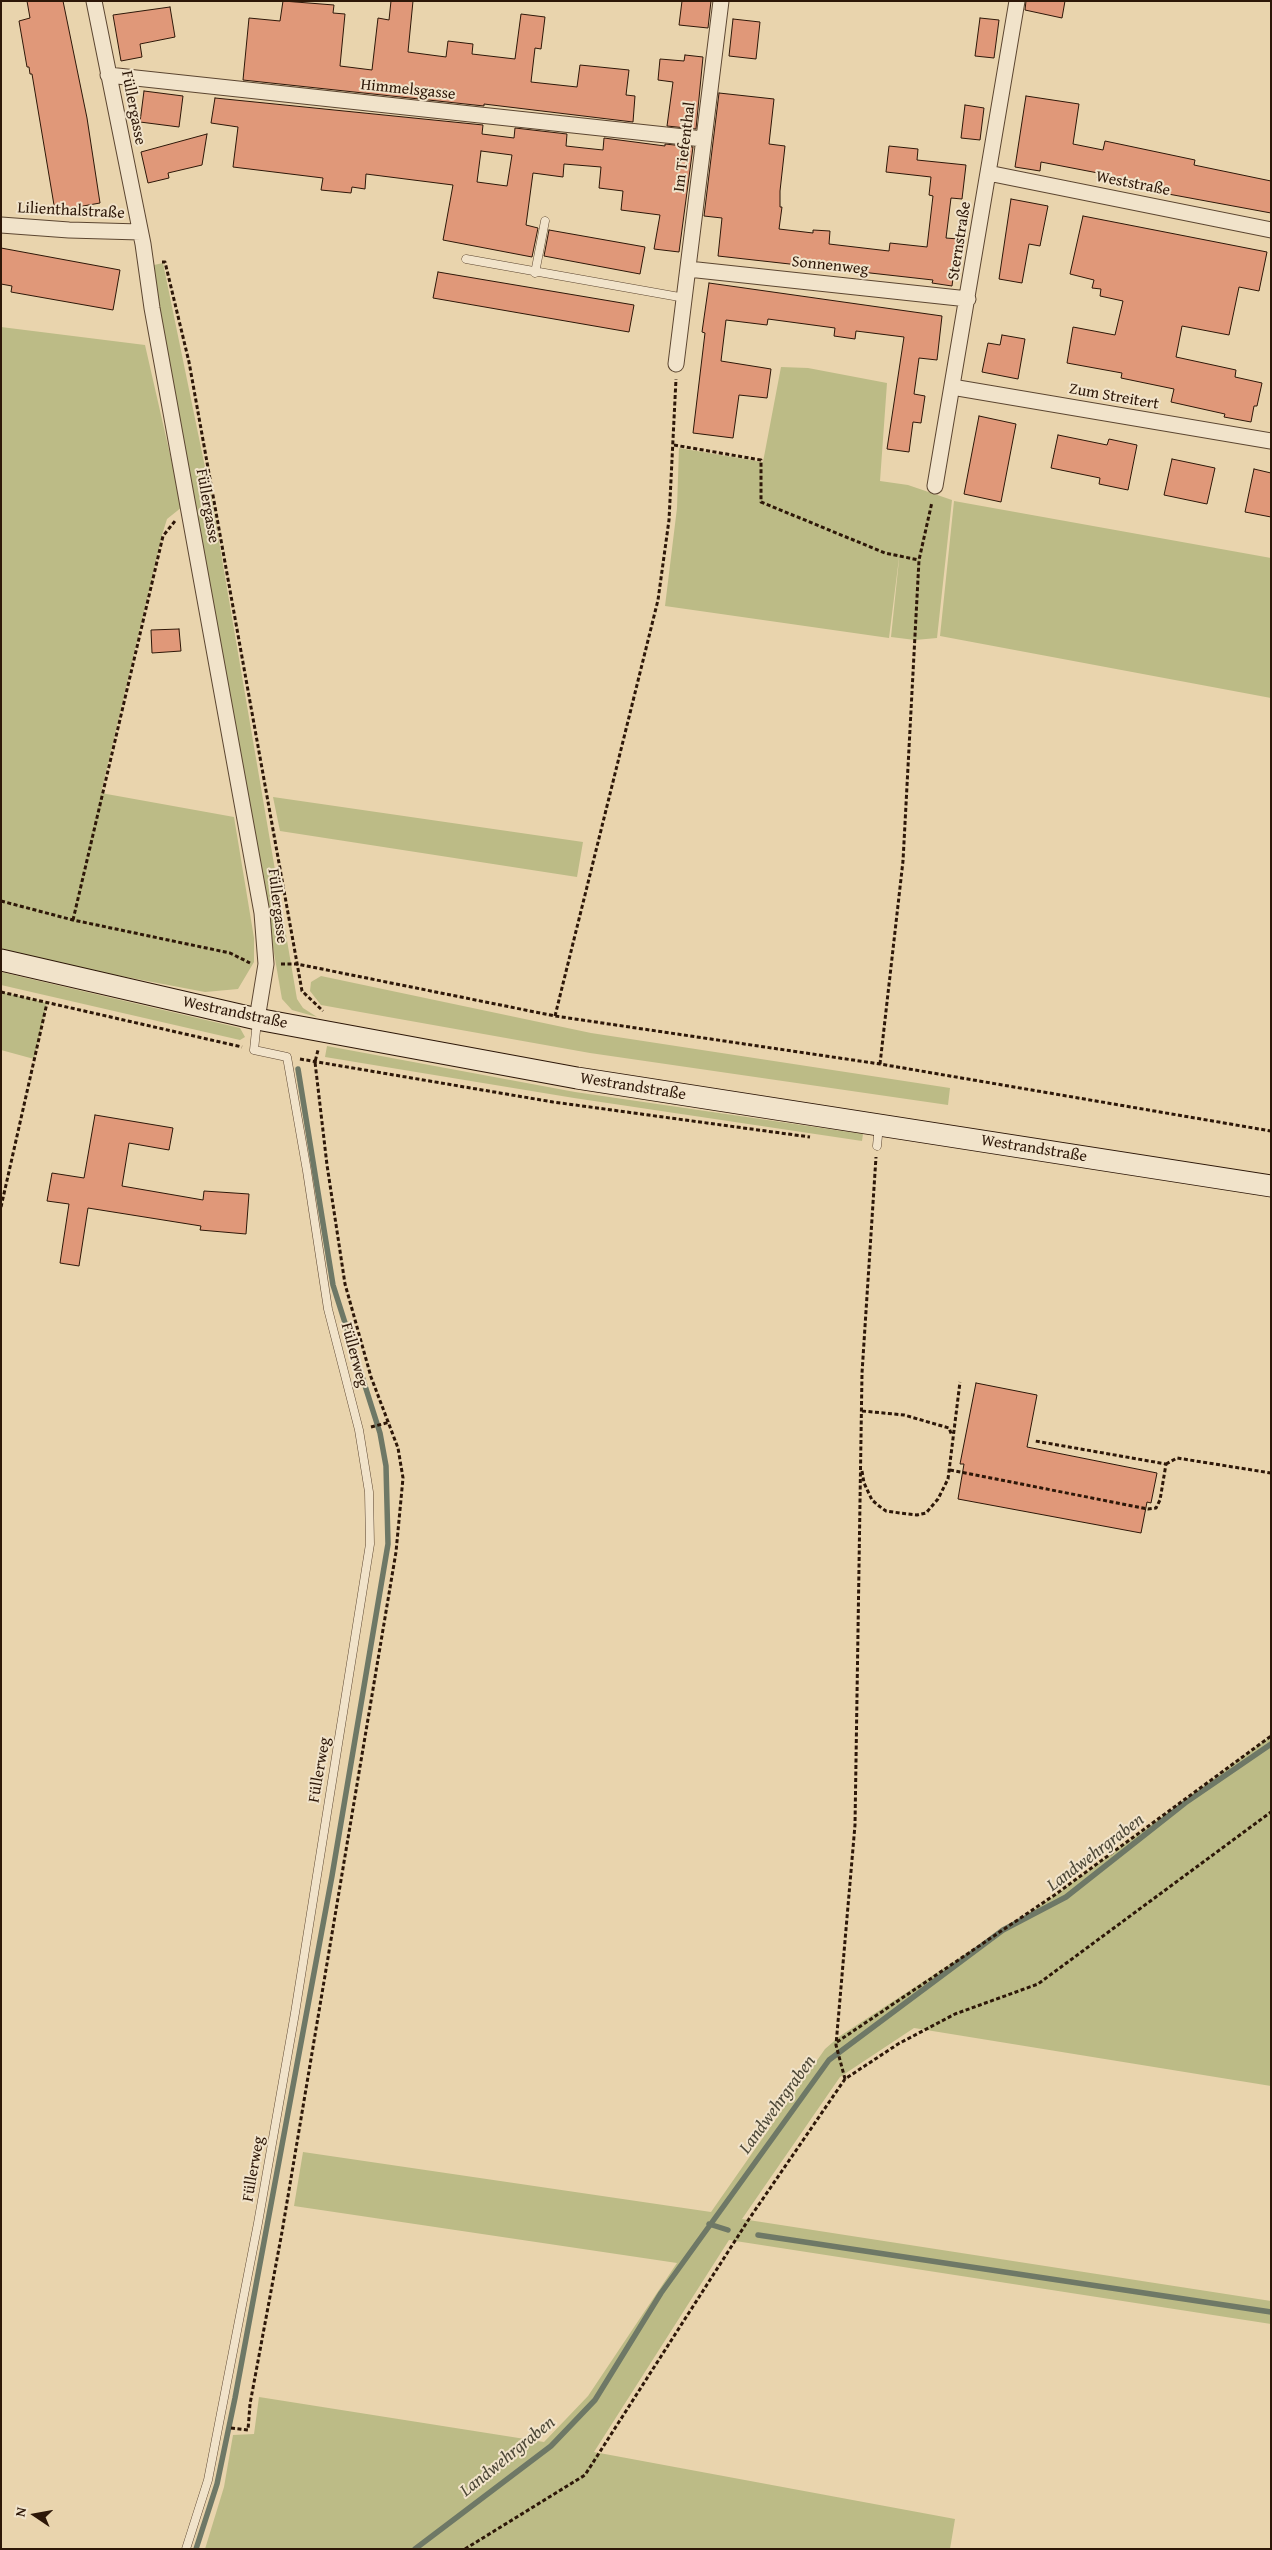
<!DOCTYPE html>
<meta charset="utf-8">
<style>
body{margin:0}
#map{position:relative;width:1272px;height:2550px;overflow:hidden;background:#e9d4ad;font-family:"Gentium Book Plus",serif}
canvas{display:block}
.frame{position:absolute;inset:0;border:2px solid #2d1708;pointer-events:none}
.north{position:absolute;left:10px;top:2490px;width:50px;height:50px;-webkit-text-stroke:4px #f1e3ca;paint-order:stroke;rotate:282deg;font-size:14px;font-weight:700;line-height:20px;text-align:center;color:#2d1708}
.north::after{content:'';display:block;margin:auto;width:18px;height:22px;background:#2d1708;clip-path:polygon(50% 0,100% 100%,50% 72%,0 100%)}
</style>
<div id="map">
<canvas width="1272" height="2550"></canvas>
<div class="frame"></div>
<div class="north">N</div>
</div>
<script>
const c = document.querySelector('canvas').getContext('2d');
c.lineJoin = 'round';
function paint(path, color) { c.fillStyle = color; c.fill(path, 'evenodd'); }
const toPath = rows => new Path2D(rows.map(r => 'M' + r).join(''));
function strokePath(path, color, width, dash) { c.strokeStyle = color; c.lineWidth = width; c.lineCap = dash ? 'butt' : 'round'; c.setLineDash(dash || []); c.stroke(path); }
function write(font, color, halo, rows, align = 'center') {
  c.font = font + ' "Gentium Book Plus",serif'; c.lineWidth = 4; c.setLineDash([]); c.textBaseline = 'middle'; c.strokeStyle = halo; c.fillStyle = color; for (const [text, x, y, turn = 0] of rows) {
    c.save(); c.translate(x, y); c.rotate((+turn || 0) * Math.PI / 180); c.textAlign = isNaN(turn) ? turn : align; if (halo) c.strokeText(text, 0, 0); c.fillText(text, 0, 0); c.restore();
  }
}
paint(toPath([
 [163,263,213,506,297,999,303,1008,317,1017,292,1010,282,999,197,511,163,346,154,265],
 [1,327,145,345,182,507,167,519,162,535,101,793,234,817,254,938,254,962,238,989,205,992,47,962,1,950],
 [781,367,808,368,887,383,880,481,908,485,952,500,937,638,915,640,891,637,900,550,889,638,665,606,677,508,679,448,763,462],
 [954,501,1271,558,1271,698,940,636],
 [273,797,583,842,577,877,280,831],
 [1,972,240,1028,245,1037,240,1040,1,985],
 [321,976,591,1033,950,1088,948,1105,590,1053,321,1005,310,991,311,982],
 [1,992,47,1003,34,1059,1,1050],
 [327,1046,575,1092,863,1134,862,1141,574,1098,325,1057],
 [1271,1736,1271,2086,914,2028,840,2077,742,2219,1271,2301,1271,2324,729,2240,594,2452,955,2519,950,2549,205,2549,224,2487,233,2435,254,2434,259,2397,544,2442,588,2396,677,2263,294,2206,303,2152,711,2212,825,2049,840,2036,1056,1895]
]), '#bcbb86');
strokePath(toPath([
 [709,2224,728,2230],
 [758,2235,1271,2312],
 [196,2549,217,2484,235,2398,332,1876,388,1544,386,1466,380,1433,333,1285,298,1069],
 [415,2549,551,2446,595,2400,661,2293,829,2060,1003,1930,1066,1897,1185,1803,1271,1744]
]), '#6e7866', 5.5);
const building = toPath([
 [27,1,63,1,87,118,100,203,55,211,32,74,30,74,29,67,27,67,19,21,30,18,27,1],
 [283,1,334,5,333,13,345,14,340,66,372,70,378,18,389,20,391,1,413,1,408,52,446,57,448,41,473,44,472,54,515,59,521,14,545,17,541,49,535,48,531,82,577,87,580,65,629,70,626,95,635,96,633,122,484,104,484,106,243,80,249,18,280,21,283,1],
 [682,1,711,1,708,28,679,25,682,1],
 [1026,1,1065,1,1062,18,1025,10,1026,1],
 [170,7,175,37,140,44,142,57,121,61,113,15,170,7],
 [980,18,999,20,994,58,975,56,980,18],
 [733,19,760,22,756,59,729,56,733,19],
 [685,55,703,57,696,129,667,126,673,82,658,80,660,59,684,61,685,55],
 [144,91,183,96,179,127,140,122,144,91],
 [719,93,774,99,769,144,785,146,780,191,780,207,782,207,779,229,813,233,813,230,830,231,829,244,889,251,890,243,927,247,933,196,929,195,931,177,886,172,889,146,918,149,917,160,966,165,962,199,951,198,946,238,958,239,952,286,932,283,933,280,718,256,722,218,704,216,719,93],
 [1026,96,1079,104,1073,144,1103,150,1105,141,1195,160,1194,165,1271,181,1271,213,1152,191,1097,178,1098,173,1041,162,1040,171,1015,167,1026,96],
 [215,98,483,125,482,134,514,138,515,128,567,134,566,146,584,148,603,150,604,138,665,146,665,144,693,147,679,252,654,249,660,215,621,210,623,191,599,188,601,167,564,164,563,177,533,173,526,225,538,228,532,257,443,240,453,185,366,174,365,189,352,187,351,193,321,190,323,178,233,167,238,127,211,123,215,98],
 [481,151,512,155,507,186,477,182,481,151],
 [965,105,984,108,980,140,961,138,965,105],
 [207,134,202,165,168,173,169,178,148,183,141,152,207,134],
 [1011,199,1048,206,1040,246,1029,244,1022,283,999,279,1011,199],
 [1083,216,1267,252,1259,291,1239,287,1229,335,1182,326,1176,357,1236,370,1235,377,1262,383,1257,406,1254,406,1251,422,1224,417,1225,414,1171,402,1174,389,1121,378,1122,373,1067,363,1073,327,1115,335,1123,301,1100,296,1101,289,1092,288,1094,280,1070,274,1083,216],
 [549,230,645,247,640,274,544,256,549,230],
 [1,248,120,270,113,310,11,292,12,286,1,284,1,248],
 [438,272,634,305,629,332,433,298,438,272],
 [709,283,942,316,937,360,919,358,914,394,925,396,921,423,913,422,909,452,887,449,904,337,856,331,855,339,834,336,835,328,768,319,767,325,726,320,721,361,771,369,767,398,739,395,733,438,693,433,705,333,702,332,709,283],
 [1002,335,1025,339,1018,379,982,372,988,343,1000,345,1002,335],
 [979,416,1016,424,1001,502,964,494,979,416],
 [1058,435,1107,445,1109,439,1137,445,1128,490,1099,484,1100,478,1051,468,1058,435],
 [1172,459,1215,468,1207,504,1164,495,1172,459],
 [1254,469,1271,473,1271,517,1245,512,1254,469],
 [179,629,181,651,152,653,151,630,179,629],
 [95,1115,173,1128,169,1150,129,1143,122,1186,203,1200,204,1191,249,1194,246,1234,200,1230,201,1226,88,1208,79,1266,60,1263,69,1204,47,1201,52,1173,84,1178,95,1115],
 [976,1383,1037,1395,1027,1447,1157,1473,1151,1503,1147,1502,1141,1533,958,1499,964,1464,960,1464,976,1383]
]);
paint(building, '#e09879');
strokePath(building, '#2d1708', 1);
const service = toPath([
 [466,259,685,298],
 [535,273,545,221],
 [877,1146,879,1125],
 [186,2549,208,2480,258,2223,295,2013,370,1544,369,1492,359,1430,328,1309,307,1171,287,1057,254,1050,257,1021]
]);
const minor = toPath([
 [94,1,143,244,152,308,262,913,266,964,257,1019],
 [108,75,703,139],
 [988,173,1271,230],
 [1,225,69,230,140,232],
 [688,269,968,299],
 [676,364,721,1],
 [952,387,1271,441],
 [935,486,1017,1]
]);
const secondary = toPath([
 [1,960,257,1019,577,1078,1271,1186]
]);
strokePath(service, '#5c4631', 9);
strokePath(minor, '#5c4631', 17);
strokePath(secondary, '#2d1708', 23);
strokePath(toPath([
 [162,262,165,262,189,362,302,991,323,1011],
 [674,445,761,460,761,502,885,553,919,560],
 [1,901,73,920,230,953,250,963],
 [73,920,163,536,175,521],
 [281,964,297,964,555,1016,880,1064,1271,1131],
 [1,992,242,1047],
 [555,1016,658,600,669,520,676,379],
 [300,1059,553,1102,810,1137],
 [880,1064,903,861,919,560,932,502],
 [1,1207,47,1003],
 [862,1411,904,1415,949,1428,952,1436],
 [371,1427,390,1422],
 [1166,1464,1177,1458,1271,1473],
 [950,1470,1148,1509,1156,1508,1160,1500,1166,1464,1035,1441],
 [862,1471,864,1483,872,1500,879,1506,886,1511,900,1513,917,1515,926,1513,938,1499,948,1479,960,1382],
 [837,2042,1056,1894,1271,1736],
 [845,2079,836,2045,855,1825,862,1373,876,1157],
 [231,2428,248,2430,250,2404,282,2232,396,1552,403,1478,398,1448,371,1377,345,1284,327,1165,315,1062,318,1050],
 [465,2549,585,2475,749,2219,845,2079,898,2044,955,2014,1038,1984,1271,1812]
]), '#2d1708', 3, [4, 2.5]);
strokePath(service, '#f1e3ca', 8);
strokePath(minor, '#f1e3ca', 15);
strokePath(secondary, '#f1e3ca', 21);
write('16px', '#2d1708', '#f1e3ca', [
 ["Himmelsgasse",408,90,6],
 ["Füllergasse",133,108,79],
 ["Im Tiefenthal",685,147,-83],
 ["Weststraße",1133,184,11],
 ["Lilienthalstraße",71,211,3],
 ["Sternstraße",960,241,-81],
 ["Sonnenweg",830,266,6],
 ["Zum Streitert",1114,397,10],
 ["Füllergasse",207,506,80],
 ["Füllergasse",277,906,83],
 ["Westrandstraße",235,1013,12],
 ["Westrandstraße",633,1087,9],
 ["Westrandstraße",1034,1149,9],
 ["Füllerweg",354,1355,75],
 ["Füllerweg",320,1770,-80],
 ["Füllerweg",254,2169,-80]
]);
write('italic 18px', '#4d4837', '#f1e3ca', [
 ["Landwehrgraben",1096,1853,-37],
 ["Landwehrgraben",778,2105,-54],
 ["Landwehrgraben",508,2457,-39]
]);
</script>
